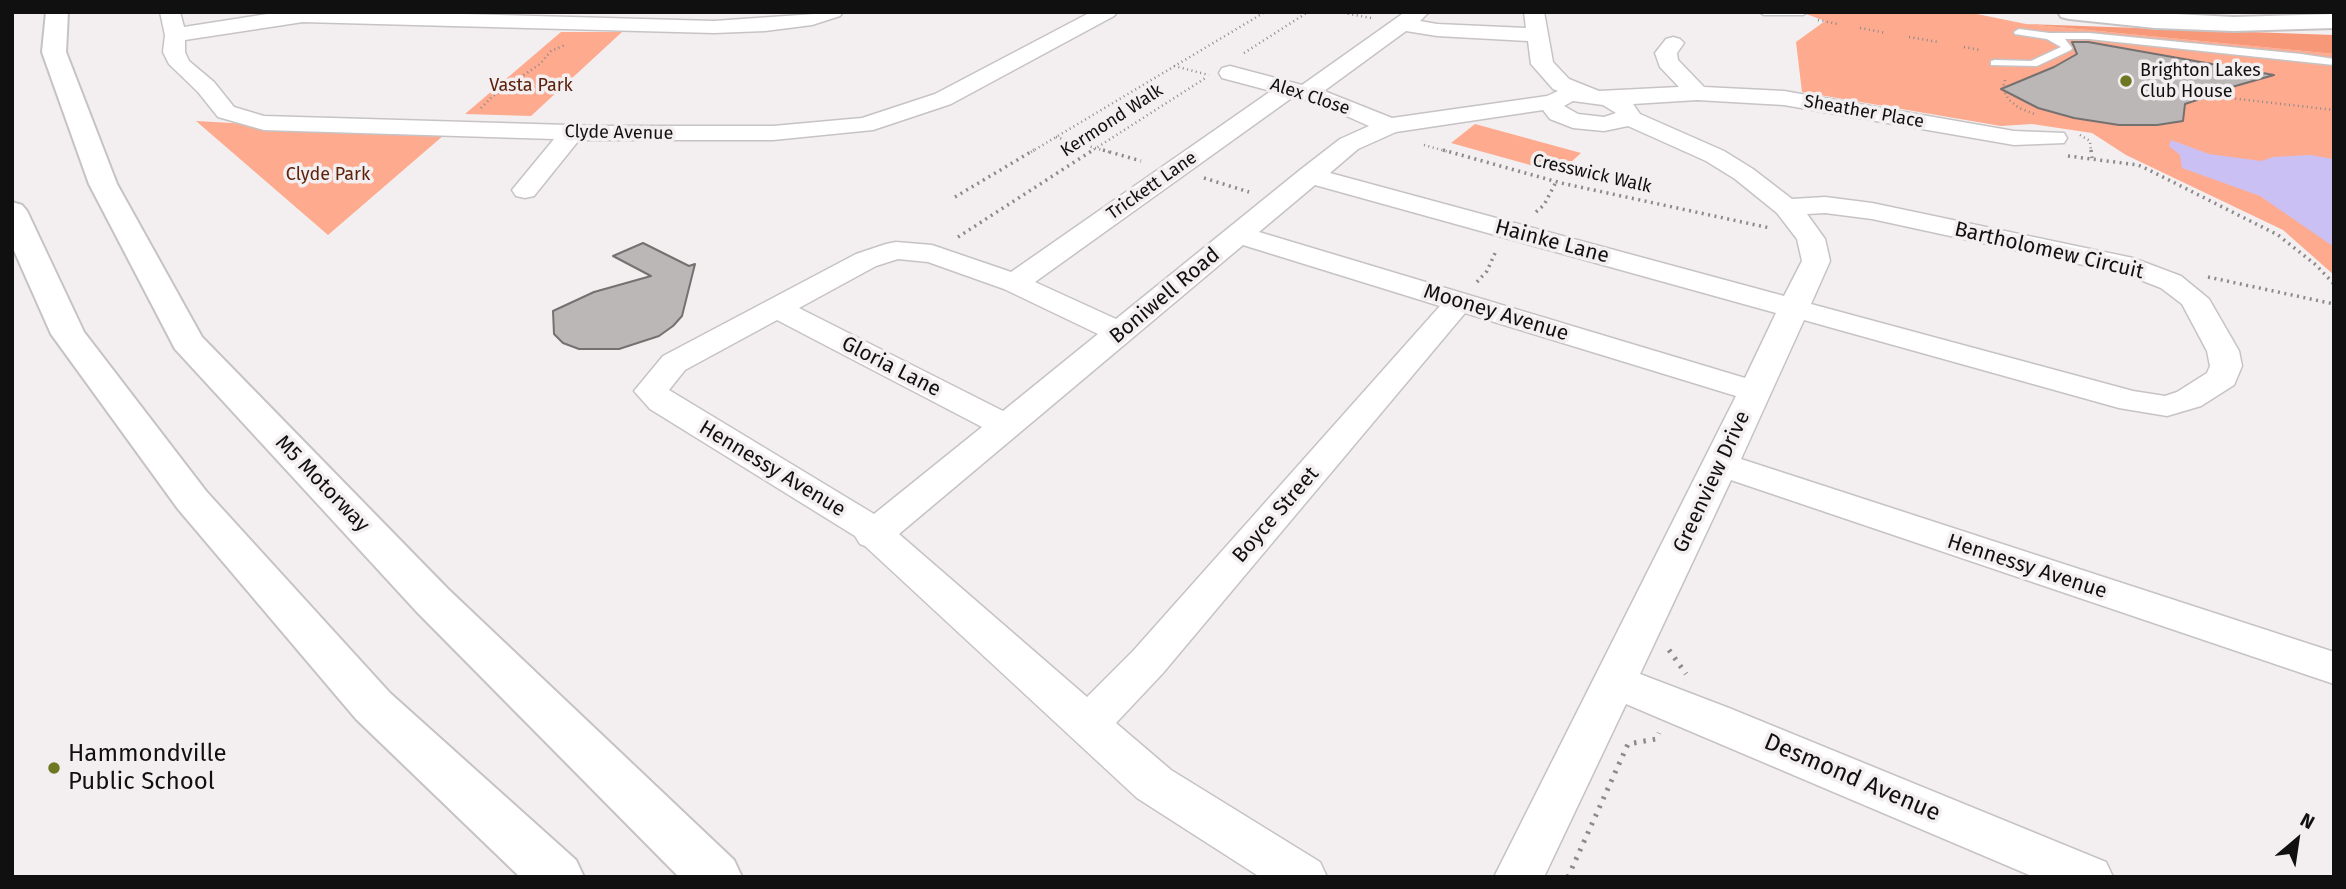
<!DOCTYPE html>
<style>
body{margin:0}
#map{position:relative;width:2346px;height:889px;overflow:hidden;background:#f3eff0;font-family:"Fira Sans",sans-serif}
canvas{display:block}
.frame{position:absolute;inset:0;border:14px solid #111010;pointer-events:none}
.north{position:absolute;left:2262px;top:805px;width:70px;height:70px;-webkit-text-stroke:5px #f3eff0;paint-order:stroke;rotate:29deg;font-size:19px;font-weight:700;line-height:28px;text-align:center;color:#111010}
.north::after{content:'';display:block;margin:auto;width:24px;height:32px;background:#111010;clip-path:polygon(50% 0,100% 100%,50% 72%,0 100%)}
</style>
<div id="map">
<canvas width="2346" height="889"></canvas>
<div class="frame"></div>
<div class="north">N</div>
</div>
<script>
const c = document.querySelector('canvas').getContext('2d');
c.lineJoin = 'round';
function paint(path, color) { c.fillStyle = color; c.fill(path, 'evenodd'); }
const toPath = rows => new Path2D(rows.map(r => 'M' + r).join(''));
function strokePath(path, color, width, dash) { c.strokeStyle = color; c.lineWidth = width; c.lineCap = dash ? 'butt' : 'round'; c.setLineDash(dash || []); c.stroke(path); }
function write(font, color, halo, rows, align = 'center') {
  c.font = font + ' "Fira Sans",sans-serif'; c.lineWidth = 7; c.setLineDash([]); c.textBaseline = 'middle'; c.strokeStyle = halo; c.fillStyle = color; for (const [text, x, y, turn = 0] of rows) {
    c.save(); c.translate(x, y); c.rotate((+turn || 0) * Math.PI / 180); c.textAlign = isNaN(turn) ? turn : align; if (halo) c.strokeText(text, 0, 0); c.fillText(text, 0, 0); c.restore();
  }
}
paint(toPath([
 [1801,12,1967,12,2026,24,2334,54,2334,275,2283,230,2126,155,2092,133,2032,124,2001,126,1802,92,1796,42,1825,21],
 [561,32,622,32,531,116,465,114],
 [196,121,444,135,328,235],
 [1475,124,1581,153,1559,173,1451,143]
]), '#fdaa8e');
paint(toPath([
 [2026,24,2334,35,2334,54]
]), '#f79878');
paint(toPath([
 [2171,140,2209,154,2261,161,2273,157,2310,155,2334,159,2334,247,2260,196,2182,168,2180,155,2169,146]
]), '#cbc0f4');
const building = toPath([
 [2072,42,2088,42,2274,75,2204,95,2200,99,2185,104,2183,121,2157,125,2119,125,2074,118,2038,108,2001,89,2054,67,2077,54,2072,42],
 [643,243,689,266,695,264,682,316,673,326,659,336,619,349,579,349,563,343,554,334,553,311,594,292,651,276,613,256,643,243]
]);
paint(building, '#bcb7b7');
strokePath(building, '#757171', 2);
const lane = toPath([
 [1759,12,1808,12,1803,15,1764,15,1759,12],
 [2019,29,2049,33,2089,33,2301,54,2334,59,2334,65,2089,39,2065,39,2072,48,2071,50,2037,66,1991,65,1991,61,1995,60,2031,61,2061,47,2047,39,2015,34,2014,32,2019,29]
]);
const street = toPath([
 [160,12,180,12,184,27,280,12,391,12,714,21,843,12,840,16,812,25,765,31,714,33,303,22,185,40,185,52,189,61,214,82,234,107,264,116,602,126,773,126,862,118,935,94,1091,12,1117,12,1114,16,951,104,873,130,773,140,579,140,534,196,525,198,516,196,512,190,554,139,264,130,218,117,198,92,169,64,163,52,165,35,160,12],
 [1405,12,1429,12,1420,21,1437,24,1526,28,1524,12,1544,12,1553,62,1569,79,1599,91,1679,87,1660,67,1655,53,1666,39,1673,37,1680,39,1684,43,1677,53,1678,60,1704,87,1784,91,2014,131,2064,133,2067,138,2064,143,2014,145,1784,105,1697,100,1633,104,1640,114,1724,151,1753,169,1792,199,1825,197,1872,203,2133,258,2181,276,2209,299,2239,351,2242,366,2234,385,2201,406,2167,416,2119,408,1804,320,1741,459,2334,652,2334,684,1731,480,1640,674,1729,708,2106,862,2113,877,2034,877,1626,704,1544,877,1494,877,1736,396,1465,313,1163,673,1116,723,1171,770,1320,862,1327,877,1260,877,1137,798,865,546,860,544,855,536,650,409,634,391,663,356,856,254,886,244,896,242,932,245,1011,272,1271,91,1222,78,1219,73,1222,68,1230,66,1302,85,1405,12],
 [1406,31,1437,36,1528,41,1531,64,1553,89,1558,91,1547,96,1392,118,1324,91,1406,31],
 [1293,97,1317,103,1369,126,1340,139,1300,170,1116,319,1035,282,1293,97],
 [1573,101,1603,105,1616,113,1604,117,1578,114,1564,106,1573,101],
 [1543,110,1550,119,1573,128,1604,131,1628,126,1706,161,1735,179,1777,213,1797,239,1802,261,1784,296,1330,173,1358,149,1396,132,1543,110],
 [1315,185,1776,313,1745,378,1259,232,1315,185],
 [1825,213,1872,219,2125,274,2161,288,2182,304,2207,351,2210,366,2207,373,2177,392,2165,396,2133,391,1811,304,1830,261,1825,239,1807,214,1825,213],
 [1243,245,1440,306,1133,651,1087,697,899,534,1243,245],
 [898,259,928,262,1004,289,1098,334,1003,411,799,308,876,266,898,259],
 [777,320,982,427,874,514,669,390,685,370,777,320]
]);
const secondary = toPath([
 [2058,12,2135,12,2234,17,2334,14,2334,28,2234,31,2155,28,2069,19,2061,17,2058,12]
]);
const highway = toPath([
 [46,12,68,12,66,52,117,184,202,337,448,589,734,860,742,877,679,877,416,611,175,349,89,184,42,52,46,12],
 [12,202,22,205,27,211,84,332,206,491,390,693,576,860,584,877,520,877,356,719,178,509,51,334,12,246,12,202]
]);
strokePath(lane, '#c7c3c5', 3);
strokePath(street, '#c7c3c5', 3);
strokePath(secondary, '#c7c3c5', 4);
strokePath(highway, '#c7c3c5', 4);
strokePath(toPath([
 [1339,12,1371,18],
 [1818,20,1838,24],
 [1860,28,1886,33],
 [1909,37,1938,42],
 [1964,47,1980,50],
 [1244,53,1308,12],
 [1174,66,1209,75],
 [2005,80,2003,88,2008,99,2019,108,2037,115],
 [2204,95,2334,110],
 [481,108,493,96,540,64,551,51,565,45],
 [2080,135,2090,141,2091,152],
 [1056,137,1109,152],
 [1424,145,1449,152],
 [1031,152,1265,12],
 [1090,152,1207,77]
]), '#8b8989', 2.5, [1, 3.5]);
strokePath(toPath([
 [1103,150,1141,161],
 [1443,150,1561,183,1770,228],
 [2091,150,2092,158],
 [2068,156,2138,165,2147,169,2278,235,2316,265,2334,284],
 [1204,178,1249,192],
 [955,197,1034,150],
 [1536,212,1544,205,1556,182],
 [958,237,1093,150],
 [2208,277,2334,304],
 [1477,282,1487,271,1496,251]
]), '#8b8989', 3.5, [2, 4.5]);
strokePath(toPath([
 [1669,650,1686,674],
 [1568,877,1628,744,1656,739,1659,733]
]), '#8b8989', 5, [2.5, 7]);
paint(lane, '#fff');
paint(street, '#fff');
paint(secondary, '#fff');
paint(highway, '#fff');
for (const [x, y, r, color] of [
 [2126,81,7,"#6c7824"],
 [54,768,7,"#6c7824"]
]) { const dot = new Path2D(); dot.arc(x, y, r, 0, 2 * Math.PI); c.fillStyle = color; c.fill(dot); strokePath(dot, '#f3eff0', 2.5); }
write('18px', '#111010', '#f3eff0', [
 ["Brighton Lakes",2140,71],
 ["Club House",2140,92]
], 'left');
write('18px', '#5c220c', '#f3eff0', [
 ["Vasta Park",531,86],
 ["Clyde Park",328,175]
]);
write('18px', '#111010', '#f3eff0', [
 ["Alex Close",1310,97,18],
 ["Sheather Place",1864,112,10],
 ["Kermond Walk",1112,121,-33],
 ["Clyde Avenue",619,133,1],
 ["Cresswick Walk",1592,174,13],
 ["Trickett Lane",1152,186,-35]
]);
write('21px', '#111010', '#f3eff0', [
 ["Hainke Lane",1552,242,15],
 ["Bartholomew Circuit",2049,251,13],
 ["Boniwell Road",1165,296,-40],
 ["Mooney Avenue",1496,313,17],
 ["Gloria Lane",891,367,27],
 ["Hennessy Avenue",772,469,31],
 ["Greenview Drive",1712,482,-65],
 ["M5 Motorway",322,484,46],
 ["Boyce Street",1276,515,-49],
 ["Hennessy Avenue",2027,567,18]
]);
write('24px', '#111010', '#f3eff0', [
 ["Hammondville",68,754],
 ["Public School",68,782]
], 'left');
write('24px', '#111010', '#f3eff0', [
 ["Desmond Avenue",1852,778,23]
]);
</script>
